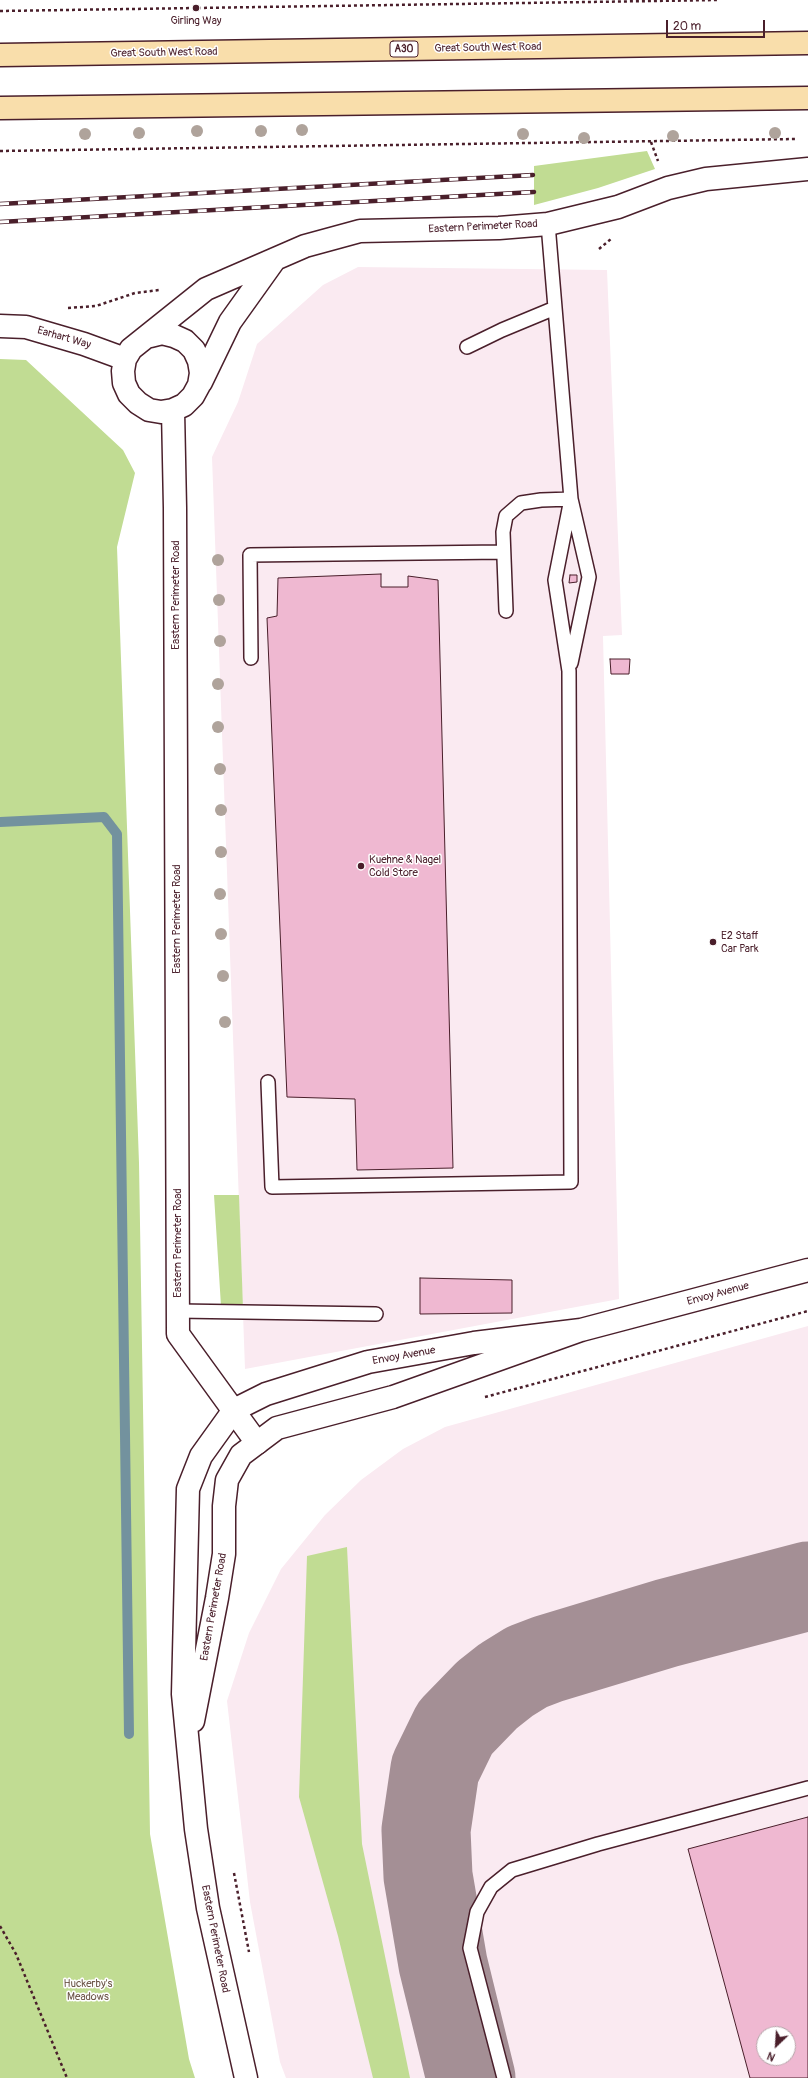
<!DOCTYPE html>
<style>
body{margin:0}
#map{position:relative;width:808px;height:2078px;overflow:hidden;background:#fff;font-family:Pangolin,sans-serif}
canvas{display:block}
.north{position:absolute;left:756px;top:2026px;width:40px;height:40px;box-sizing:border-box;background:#fff;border:1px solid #b7a5aa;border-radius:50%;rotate:205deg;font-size:11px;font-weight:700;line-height:16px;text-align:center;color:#4a1f2b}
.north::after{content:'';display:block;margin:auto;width:14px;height:18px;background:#4a1f2b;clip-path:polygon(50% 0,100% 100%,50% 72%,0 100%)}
.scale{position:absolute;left:666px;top:20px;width:99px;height:18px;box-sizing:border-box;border:2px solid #4a1f2b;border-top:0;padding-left:5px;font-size:12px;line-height:14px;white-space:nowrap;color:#4a1f2b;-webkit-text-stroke:3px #fff;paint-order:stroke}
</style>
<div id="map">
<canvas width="808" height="2078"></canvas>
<div class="north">N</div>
<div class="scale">20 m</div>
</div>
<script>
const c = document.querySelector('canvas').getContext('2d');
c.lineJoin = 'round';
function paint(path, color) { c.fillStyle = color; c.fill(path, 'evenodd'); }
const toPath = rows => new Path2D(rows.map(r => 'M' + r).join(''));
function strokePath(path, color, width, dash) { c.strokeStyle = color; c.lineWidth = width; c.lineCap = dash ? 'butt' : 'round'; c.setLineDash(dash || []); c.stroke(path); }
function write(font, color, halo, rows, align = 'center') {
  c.font = font + ' Pangolin,sans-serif'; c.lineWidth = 3; c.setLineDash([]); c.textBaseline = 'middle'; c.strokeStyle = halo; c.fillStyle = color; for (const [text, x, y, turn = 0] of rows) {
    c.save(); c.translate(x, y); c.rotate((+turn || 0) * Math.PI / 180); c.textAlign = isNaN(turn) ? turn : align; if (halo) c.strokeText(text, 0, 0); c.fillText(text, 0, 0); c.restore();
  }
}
paint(toPath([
 [358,267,607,270,622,635,603,636,619,1299,245,1369,212,457,238,402,257,344,323,285],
 [808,1326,808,1817,689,1849,750,2078,286,2078,280,2062,250,1902,227,1701,249,1633,281,1569,325,1515,361,1480,403,1449,445,1427]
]), '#faeaf1');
paint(toPath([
 [647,151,655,169,598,188,534,205,534,166],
 [0,359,26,360,123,450,135,473,117,547,139,1163,150,1834,189,2059,195,2078,0,2078],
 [214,1195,239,1195,243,1308,221,1306],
 [347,1547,362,1844,410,2078,373,2078,338,1936,299,1797,307,1556]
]), '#c1dc93');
strokePath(toPath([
 [0,822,104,817,117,834,129,1734]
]), '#73929e', 10);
strokePath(toPath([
 [471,2078,443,1964,428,1876,426,1830,435,1769,455,1728,487,1695,506,1680,527,1667,548,1659,667,1623,808,1586]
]), '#a48f95', 89);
const building = toPath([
 [381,574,381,587,408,587,408,576,438,580,453,1168,357,1170,355,1099,287,1097,267,618,277,616,278,578,381,574],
 [570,575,577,575,577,582,569,583,570,575],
 [610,659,630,659,629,674,611,674,610,659],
 [420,1278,512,1280,512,1313,420,1314,420,1278],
 [808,1817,808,2078,750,2078,688,1849,808,1817],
 [764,2034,788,2034,788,2058,764,2058,764,2034]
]);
paint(building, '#efb8d1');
strokePath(building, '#4a1f2b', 1);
const lane = toPath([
 [548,224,571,499,589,577,571,663],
 [467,347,502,330,555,308],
 [506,611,503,532,506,516,521,503,541,500,571,499],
 [251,658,250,555,503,552],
 [268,1082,272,1187,571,1182,569,671,555,580,571,499],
 [178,1311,376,1314],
 [504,2078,470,1948,477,1912,491,1887,512,1870,598,1844,808,1788]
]);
const street = toPath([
 [0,326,26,327,84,344,125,359],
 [150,336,162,333,174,336,185,341,194,350,199,361,201,373,199,385,193,396,184,405,173,410,161,412,149,410,138,403,129,394,124,383,123,371,125,359,131,349,206,289,305,246,360,231,499,228,548,224,618,207,668,188,706,179,808,169],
 [201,382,230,322,275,259],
 [173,410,175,508,178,1334,257,1443]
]);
const secondary = toPath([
 [193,1721,217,1598,224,1554,224,1506,227,1480,241,1455,277,1428,393,1397,581,1330,808,1270],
 [246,2078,208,1908,196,1829,183,1694,188,1489,201,1456,234,1410,266,1394,368,1362,474,1343,581,1330]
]);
const highway = toPath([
 [0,55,808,43],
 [0,108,808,98]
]);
strokePath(lane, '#4a1f2b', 16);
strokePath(street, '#4a1f2b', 25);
strokePath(secondary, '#4a1f2b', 25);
strokePath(highway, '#4a1f2b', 25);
strokePath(toPath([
 [0,11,719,0],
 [651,142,658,161],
 [0,151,795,139],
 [599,249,611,239],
 [68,308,96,306,135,293,159,290],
 [485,1397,808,1311],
 [234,1873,249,1952],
 [0,1926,16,1954,67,2078]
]), '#4a1f2b', 2.5, [3, 3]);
strokePath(lane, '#fff', 13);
strokePath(street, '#fff', 22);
strokePath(secondary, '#fff', 22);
strokePath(highway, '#f9deab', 22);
const rail = toPath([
 [0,204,533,175],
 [0,222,534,192]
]);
strokePath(rail, '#4a1f2b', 4.5);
strokePath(rail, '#fff', 3, [9]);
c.fillStyle = '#afa39b';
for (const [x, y] of [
 [302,130],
 [197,131],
 [261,131],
 [139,133],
 [775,133],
 [85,134],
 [523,134],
 [673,136],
 [584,138],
 [218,560],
 [219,600],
 [220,641],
 [218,684],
 [218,727],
 [220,769],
 [221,810],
 [221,852],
 [220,894],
 [221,934],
 [223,976],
 [225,1022]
]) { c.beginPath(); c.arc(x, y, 6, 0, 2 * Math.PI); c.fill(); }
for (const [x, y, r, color] of [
 [196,8,4,"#4a1f2b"],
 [361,866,4,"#4a1f2b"],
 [713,942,4,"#4a1f2b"]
]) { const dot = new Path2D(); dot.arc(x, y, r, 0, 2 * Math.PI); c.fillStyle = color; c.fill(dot); strokePath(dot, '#fff', 1.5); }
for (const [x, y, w] of [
 [404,49,28]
]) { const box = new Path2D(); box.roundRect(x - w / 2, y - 8, w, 16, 3); c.fillStyle = '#fff'; c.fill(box); strokePath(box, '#4a1f2b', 1); }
write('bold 10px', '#4a1f2b', null, [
 ["A30",404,49]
]);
write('11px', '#4a1f2b', '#fff', [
 ["Girling Way",196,21,"center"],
 ["Kuehne & Nagel",369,860],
 ["Cold Store",369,873],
 ["E2 Staff",721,936],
 ["Car Park",721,949]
], 'left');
write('11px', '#4a1f2b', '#fff', [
 ["Great South West Road",488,48,-1],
 ["Great South West Road",164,53,-1],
 ["Eastern Perimeter Road",483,227,-3],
 ["Earhart Way",64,338,16],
 ["Eastern Perimeter Road",176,595,-90],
 ["Eastern Perimeter Road",177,919,-90],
 ["Eastern Perimeter Road",178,1243,-90],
 ["Envoy Avenue",718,1294,-15],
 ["Envoy Avenue",404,1356,-10],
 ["Eastern Perimeter Road",214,1607,-80],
 ["Eastern Perimeter Road",215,1939,79]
]);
write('11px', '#6e584a', '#fff', [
 ["Huckerby's",88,1984],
 ["Meadows",88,1997]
]);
</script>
